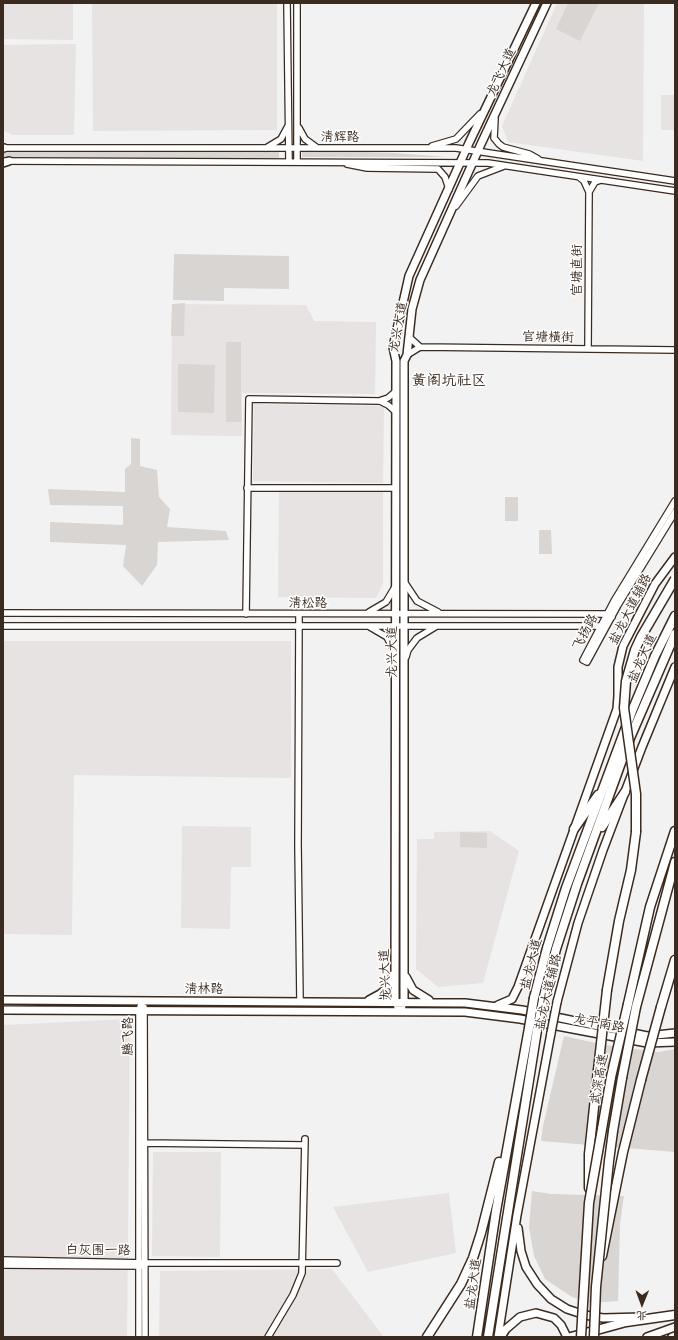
<!DOCTYPE html>
<meta charset="utf-8">
<style>
body{margin:0}
#map{position:relative;width:678px;height:1340px;overflow:hidden;background:#f3f2f2;font-family:Mali,"LXGW WenKai TC",sans-serif}
canvas{display:block}
.frame{position:absolute;inset:0;border:4px solid #3b2a1e;pointer-events:none}
.north{position:absolute;left:622px;top:1284px;width:40px;height:40px;-webkit-text-stroke:3px #fff;paint-order:stroke;rotate:181deg;font-size:11px;font-weight:700;line-height:16px;text-align:center;color:#3b2a1e}
.north::after{content:'';display:block;margin:auto;width:14px;height:18px;background:#3b2a1e;clip-path:polygon(50% 0,100% 100%,50% 72%,0 100%)}
</style>
<div id="map">
<canvas width="678" height="1340"></canvas>
<div class="frame"></div>
<div class="north">北</div>
</div>
<script>
const c = document.querySelector('canvas').getContext('2d');
c.lineJoin = 'round';
function paint(path, color) { c.fillStyle = color; c.fill(path, 'evenodd'); }
const toPath = rows => new Path2D(rows.map(r => 'M' + r).join(''));
function strokePath(path, color, width, dash) { c.strokeStyle = color; c.lineWidth = width; c.lineCap = dash ? 'butt' : 'round'; c.setLineDash(dash || []); c.stroke(path); }
function write(font, color, halo, rows, align = 'center') {
  c.font = font + ' Mali,"LXGW WenKai TC",sans-serif'; c.lineWidth = 3; c.setLineDash([]); c.textBaseline = 'middle'; c.strokeStyle = halo; c.fillStyle = color; for (const [text, x, y, turn = 0] of rows) {
    c.save(); c.translate(x, y); c.rotate((+turn || 0) * Math.PI / 180); c.textAlign = isNaN(turn) ? turn : align; if (halo) c.strokeText(text, 0, 0); c.fillText(text, 0, 0); c.restore();
  }
}
paint(toPath([
 [3,3,73,3,73,40,3,39],
 [92,3,277,3,277,130,93,131],
 [557,3,644,3,643,161,508,142,502,126],
 [76,44,74,135,12,135,3,130,3,45],
 [661,95,675,95,675,130,661,130],
 [172,304,306,305,314,321,376,322,375,394,242,393,242,436,171,435],
 [254,404,384,406,383,483,253,481],
 [279,492,383,492,383,583,376,598,278,597],
 [3,641,291,641,291,778,74,775,72,935,3,934],
 [182,826,251,827,251,867,231,867,230,929,181,928],
 [490,831,519,851,483,983,438,987,416,969,417,839,434,839,434,832],
 [130,1019,127,1337,3,1337,3,1025],
 [153,1152,221,1152,220,1257,152,1256],
 [449,1193,456,1253,368,1272,333,1207],
 [332,1269,384,1337,159,1337,160,1271]
]), '#e6e3e2');
paint(toPath([
 [568,3,599,3,580,41,556,29],
 [302,150,396,153,446,157,302,157],
 [30,151,279,152,279,158,3,159,3,152],
 [174,254,289,256,289,289,224,288,224,301,173,300],
 [185,303,184,336,171,336,172,304],
 [226,342,241,342,241,422,226,422],
 [178,364,215,365,214,413,178,412],
 [131,438,140,439,140,466,157,470,159,497,170,509,167,527,226,531,229,540,158,542,157,565,142,586,123,566,126,545,50,542,50,522,123,525,123,506,50,505,48,489,125,492,125,469,131,464],
 [505,497,518,497,518,521,505,521],
 [539,530,551,530,552,554,539,554],
 [460,832,487,833,487,848,460,847],
 [564,1036,605,1045,658,1052,675,1049,675,1152,541,1141,543,1126],
 [532,1191,551,1194,624,1196,620,1224,618,1301,590,1303,572,1297,545,1279,534,1256,529,1227]
]), '#d8d5d2');
const minor = toPath([
 [287,3,289,162],
 [297,3,297,161],
 [495,119,494,138,499,144,503,147,529,154,538,159],
 [299,128,305,139,316,147],
 [432,146,456,139,480,114],
 [3,148,456,148,675,181],
 [266,148,281,139,288,126],
 [5,161,488,163,675,191],
 [347,164,367,168,438,169,445,177,449,189],
 [579,177,584,181,589,192,588,349],
 [589,192,595,182,601,180],
 [456,206,478,176,504,166],
 [420,347,675,350],
 [407,355,420,347,409,337],
 [380,401,388,405,396,412],
 [247,488,395,488],
 [675,501,614,601,583,660,587,662,618,605,675,512],
 [405,583,417,601,438,612],
 [369,612,386,602,395,587],
 [3,613,607,614,612,617],
 [246,614,249,399,379,401,388,398,395,392],
 [299,614,298,845,300,1001],
 [3,626,606,626],
 [370,627,387,637,394,651],
 [406,657,408,650,417,638,435,627],
 [144,1007,145,1337],
 [143,1143,305,1145],
 [3,1260,145,1263,337,1263],
 [3,1265,142,1266],
 [139,1337,139,1010,142,1001],
 [268,1337,293,1295,302,1273,305,1139]
]);
const major = toPath([
 [3,148,4,148],
 [3,163,9,161],
 [406,977,413,990,429,1000],
 [3,1000,465,1003,522,1010,647,1036,675,1033],
 [369,1000,380,994,386,989,394,974],
 [557,1002,578,923,603,850,642,747,675,667],
 [498,1005,512,999,518,987,617,709,618,696,618,667,623,646,655,584,675,557],
 [3,1010,465,1012,520,1019,647,1043,675,1042],
 [400,1011,395,1001,395,990,396,361,393,347,409,276,469,143,536,3],
 [400,1011,404,1001,404,361,407,355,412,309,420,280,481,144,547,3],
 [518,1228,521,1251,526,1267,537,1284,551,1299,567,1309,585,1315,603,1318,642,1317],
 [498,1337,517,1215,551,1033],
 [501,1337,506,1329,520,1317,536,1313,554,1318,561,1325,567,1337],
 [647,1337,675,1327],
 [672,1337,675,1336]
]);
const highway = toPath([
 [602,827,625,792],
 [574,829,598,795],
 [607,990,619,921,631,870,636,832],
 [534,998,547,948,566,888,632,711,655,656,675,616],
 [543,1000,556,949,577,884,630,738,675,634],
 [628,1004,650,907,675,831],
 [636,1007,675,862],
 [661,1007,675,960],
 [602,1129,611,1077],
 [613,1131,622,1078],
 [589,1188,589,1154,598,1070],
 [602,1256,623,1152,641,1080],
 [427,1337,461,1284,473,1258,481,1233,499,1162],
 [477,1337,496,1211,529,1028],
 [488,1337,537,1030],
 [571,1337,626,1322,675,1315]
]);
strokePath(minor, '#3b2a1e', 8);
strokePath(major, '#3b2a1e', 10);
strokePath(highway, '#3b2a1e', 11);
strokePath(minor, '#fff', 5.5);
strokePath(major, '#fff', 7);
strokePath(highway, '#fff', 8);
const majorBridge = toPath([
 [551,1033,557,1002]
]);
const highwayBridge = toPath([
 [636,832,636,794,624,708,626,681,635,650,641,637,675,579],
 [529,1028,534,998],
 [537,1030,543,1000],
 [598,1070,607,990],
 [611,1077,628,1004],
 [622,1078,636,1007],
 [641,1080,661,1007],
 [581,1337,589,1203,602,1129],
 [594,1337,596,1287,609,1161,613,1131]
]);
strokePath(majorBridge, '#3b2a1e', 10, []);
strokePath(highwayBridge, '#3b2a1e', 11, []);
strokePath(majorBridge, '#fff', 7);
strokePath(highwayBridge, '#fff', 8);
write('13px', '#3b2a1e', '#fff', [
 ["龙飞大道",501,72,-65],
 ["清辉路",340,137],
 ["官塘直街",577,270,-90],
 ["龙兴大道",398,327,-80],
 ["官塘横街",548,337,1],
 ["清松路",308,603],
 ["盐龙大道辅路",630,609,-63],
 ["飞扬路",585,632,-62],
 ["龙兴大道",392,652,-90],
 ["盐龙大道",642,658,-66],
 ["盐龙大道",531,964,-76],
 ["龙兴大道",385,975,-92],
 ["清林路",204,989],
 ["盐龙大道辅路",548,992,-77],
 ["龙平南路",599,1023,11],
 ["腾飞路",128,1036,-90],
 ["武深高速",599,1079,-80],
 ["白灰围一路",98,1250,1],
 ["盐龙大道",473,1284,-82]
]);
write('15px', '#3b2a1e', '#fff', [
 ["黄阁坑社区",449,380]
]);
</script>
